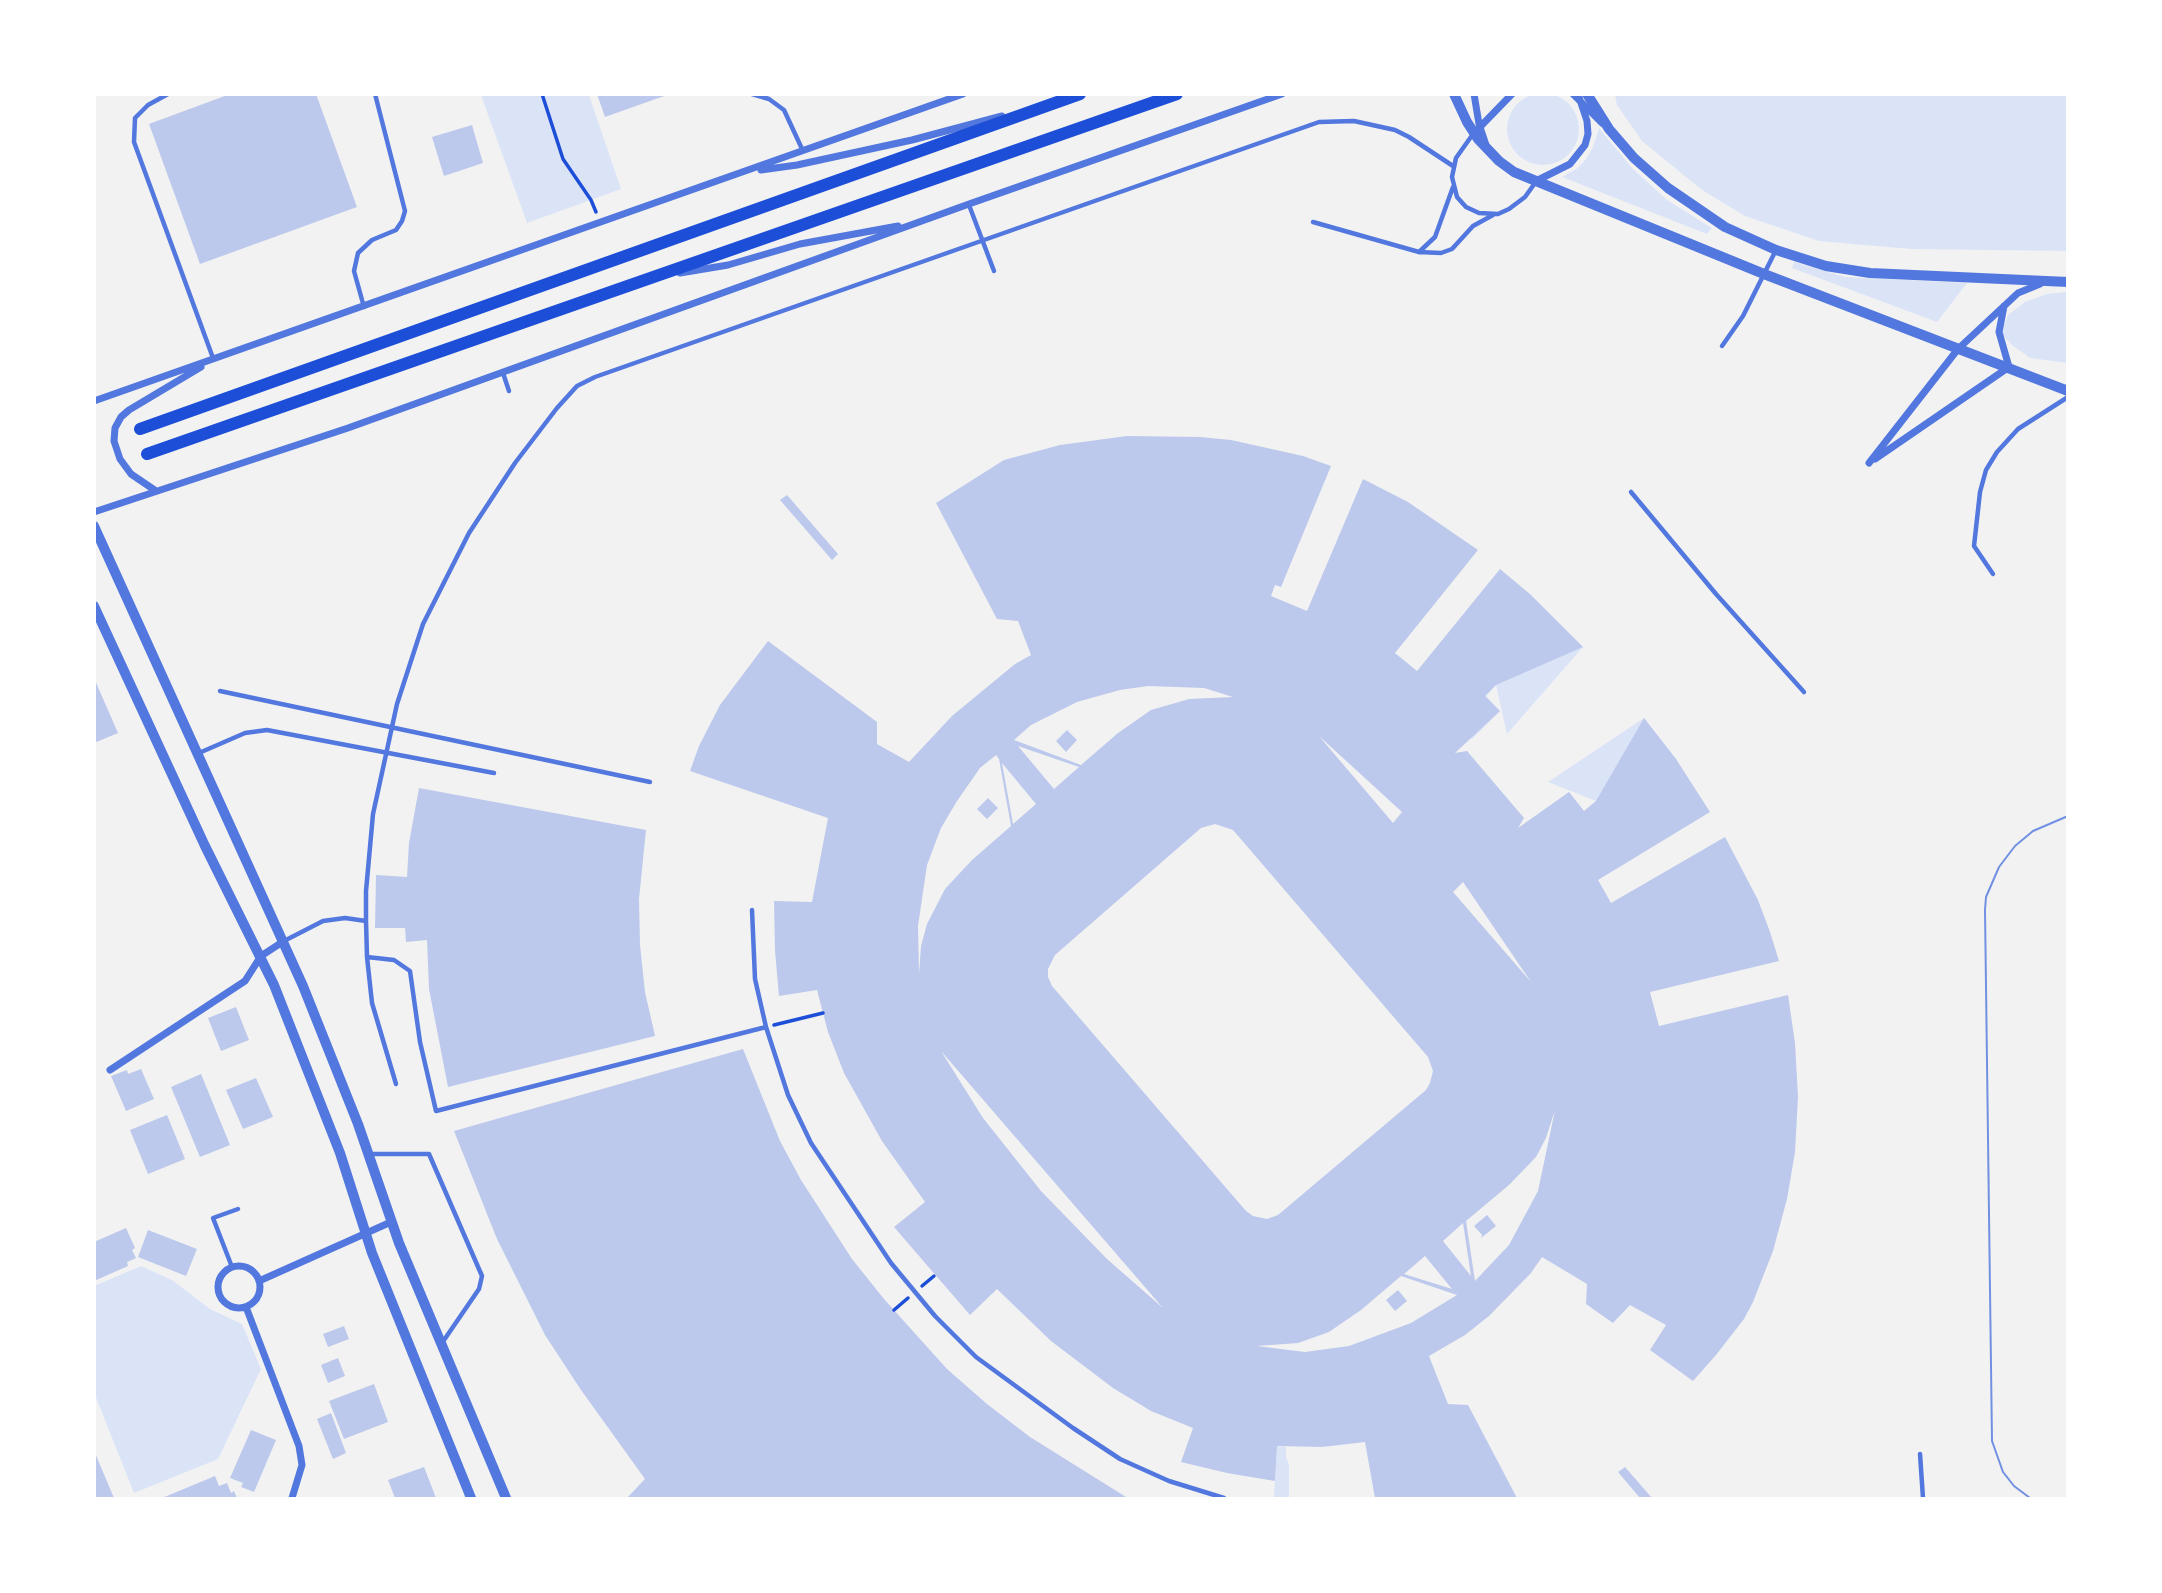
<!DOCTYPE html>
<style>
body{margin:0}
#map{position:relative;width:2162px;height:1593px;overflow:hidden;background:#f2f2f2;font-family:Cabin,sans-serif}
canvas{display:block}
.frame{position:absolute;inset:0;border:96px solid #fff;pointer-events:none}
</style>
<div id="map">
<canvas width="2162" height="1593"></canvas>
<div class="frame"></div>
</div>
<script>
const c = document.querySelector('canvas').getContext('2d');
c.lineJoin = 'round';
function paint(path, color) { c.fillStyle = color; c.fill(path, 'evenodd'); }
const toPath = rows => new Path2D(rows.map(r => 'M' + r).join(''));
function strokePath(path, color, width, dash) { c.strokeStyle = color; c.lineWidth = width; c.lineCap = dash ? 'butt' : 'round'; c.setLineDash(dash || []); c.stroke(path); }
paint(toPath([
 '1507 129a36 36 0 1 1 72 0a36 36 0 1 1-72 0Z',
 [481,95,589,95,621,189,527,223],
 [1615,95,2067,95,2067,251,1911,249,1819,241,1745,216,1702,190,1642,141,1617,105],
 [1599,128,1632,168,1667,200,1712,228,1707,234,1562,177,1578,168,1586,159,1593,147],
 [1794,262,1846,277,1967,283,1937,322,1792,268],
 [2067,292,2067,363,2030,358,2012,345,2001,333,2008,315,2025,302,2047,294],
 [1546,611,1583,647,1507,734,1496,685,1486,696,1500,711,1472,739,1451,719],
 [1644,718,1676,759,1574,830,1539,814,1569,792,1584,811,1596,801,1548,782],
 [141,1266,172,1280,210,1309,242,1324,261,1369,218,1459,134,1493,95,1395,94,1286],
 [1277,1446,1286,1447,1286,1457,1289,1465,1289,1498,1274,1498]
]), '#dbe4f7');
paint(toPath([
 [230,94,316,94,357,207,200,264,149,124],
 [597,94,667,94,667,95,605,117],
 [472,125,483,163,444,176,432,137],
 [1127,436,1200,437,1231,440,1303,456,1331,466,1281,587,1275,585,1271,596,1307,611,1363,479,1408,502,1478,550,1395,653,1417,671,1500,569,1531,595,1583,647,1496,685,1485,696,1500,711,1455,753,1467,751,1524,818,1518,828,1569,792,1584,811,1596,801,1644,718,1676,759,1710,812,1598,880,1611,903,1725,837,1758,900,1770,932,1779,961,1650,992,1659,1026,1788,995,1795,1043,1798,1097,1795,1152,1787,1199,1773,1251,1753,1302,1744,1319,1716,1355,1693,1381,1650,1350,1666,1325,1630,1305,1613,1323,1586,1304,1587,1284,1542,1257,1531,1273,1489,1316,1465,1335,1429,1356,1448,1404,1468,1405,1517,1498,1375,1498,1365,1442,1322,1447,1277,1446,1275,1481,1227,1473,1181,1462,1193,1428,1151,1411,1113,1388,1051,1341,997,1289,970,1315,894,1227,925,1202,882,1141,844,1073,828,1032,817,990,779,996,775,951,774,901,812,902,828,818,690,771,699,746,720,705,768,641,877,722,877,744,909,762,952,716,1015,664,1031,655,1018,621,997,619,936,503,1004,460,1060,445],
 [1148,686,1204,688,1233,697,1189,699,1151,710,1118,733,1081,765,1014,740,1031,725,1077,702,1120,690],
 [1319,736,1402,812,1393,823],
 [1018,746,1079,767,1054,789],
 [996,755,999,759,1011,826,972,860,945,889,927,924,921,946,919,974,918,926,927,865,941,828,957,801,980,768],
 [1002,763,1036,804,1013,824],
 [1215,824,1233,830,1428,1057,1433,1071,1430,1083,1426,1090,1278,1215,1267,1219,1253,1216,1246,1211,1052,986,1048,977,1048,969,1055,955,1201,828],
 [1463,882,1531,982,1453,892],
 [941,1051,1163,1308,1107,1259,1041,1191,983,1118],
 [1555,1110,1538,1191,1509,1245,1475,1281,1466,1221,1509,1185,1536,1157,1546,1138],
 [1463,1223,1471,1276,1443,1241],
 [1425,1256,1452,1289,1404,1274],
 [1401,1276,1457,1295,1411,1323,1349,1346,1305,1352,1257,1346,1298,1343,1329,1332,1361,1310],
 [787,495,838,554,832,560,780,500],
 [94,678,118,733,94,743],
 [1067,730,1077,740,1066,752,1056,741],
 [419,788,646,830,639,899,640,945,645,992,655,1036,448,1087,429,989,427,940,406,942,405,928,375,928,376,875,407,877,409,843],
 [988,798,998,808,987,819,977,809],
 [236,1007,249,1040,221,1051,208,1018],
 [743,1049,780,1141,801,1180,852,1259,884,1299,947,1369,987,1404,1030,1437,1126,1497,1125,1498,627,1498,645,1479,581,1390,545,1335,497,1239,454,1131],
 [141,1069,154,1099,126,1111,111,1076,127,1070,128,1074],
 [201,1074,230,1145,200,1157,171,1087],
 [256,1078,273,1117,243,1129,226,1090],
 [167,1115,185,1159,148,1174,130,1130],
 [1487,1215,1496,1226,1481,1238,1482,1235,1474,1226],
 [126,1228,135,1248,132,1250,136,1258,127,1262,128,1266,94,1281,94,1242],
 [148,1230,197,1249,186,1276,138,1257],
 [1398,1290,1407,1301,1395,1311,1386,1300],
 [344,1326,349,1339,328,1347,323,1334],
 [338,1358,345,1376,328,1383,321,1365],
 [374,1384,388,1422,344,1439,329,1401],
 [331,1413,346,1453,333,1459,317,1419],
 [251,1430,276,1440,254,1492,241,1487,243,1483,230,1478],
 [95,1453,114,1498,95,1498],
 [424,1467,436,1498,395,1498,388,1480],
 [1625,1467,1652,1498,1640,1498,1618,1472],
 [215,1476,219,1486,227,1483,231,1493,234,1491,237,1498,162,1498]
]), '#bdc9ec');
strokePath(toPath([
 [542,94,563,159,591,200,596,212],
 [774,1025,823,1013],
 [922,1286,934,1276],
 [894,1310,908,1298]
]), '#1d4ed8', 3.5);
strokePath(toPath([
 [168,94,148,105,135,118,134,142,213,358],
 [752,94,769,99,784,110,803,151],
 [1473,134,1456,158,1452,177,1457,197,1466,207,1479,213,1498,214,1509,209,1525,197,1535,183],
 [969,205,994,271],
 [1313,222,1419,252,1441,253,1452,249,1473,226,1493,215],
 [1419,252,1435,237,1453,187],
 [364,307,354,271,358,253,372,240,396,230,402,221,405,211,375,94],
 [1722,346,1743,316,1776,250],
 [503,373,509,391],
 [1631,492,1716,594,1804,692],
 [1993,574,1974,546,1980,492,1986,470,1997,452,2018,429,2068,397],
 [220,691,650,782],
 [199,753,245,733,267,730,494,773],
 [752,910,755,979,766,1027,788,1095,811,1143,891,1263,935,1316,976,1357,1073,1428,1120,1459,1169,1481,1224,1498],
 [284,941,323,921,345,918,366,921],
 [367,957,394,960,410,971,420,1042,436,1111,766,1027],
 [396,1084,372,1003,367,957,366,921,366,891,373,814,397,704,423,624,469,533,515,463,557,408,577,386,595,377,1319,122,1354,121,1395,130,1409,137,1453,166],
 [369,1154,429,1154,482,1276,479,1289,442,1343],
 [232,1267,213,1218,238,1209],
 [1920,1454,1923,1498]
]), '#5277de', 4.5);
strokePath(toPath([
 [1474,94,1479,124,1486,145],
 [1573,94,1602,123],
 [1478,129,1512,94],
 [761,170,797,165,912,140,1002,116],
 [1536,181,1570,164,1585,145,1588,134,1587,121,1578,94],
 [680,273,728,265,800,244,898,226],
 [94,401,963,94],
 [1875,459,2009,367,1999,332,2004,306],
 [1869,463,1958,349,2018,293,2040,284],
 [156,491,131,474,120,459,114,441,115,428,121,417,129,410,201,367],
 [94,512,348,428,969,204,1282,94],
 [110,1070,245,981,261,956,284,941],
 '218 1287a21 21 0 1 1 42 0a21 21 0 1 1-42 0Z',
 [259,1281,391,1222],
 [246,1307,299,1446,302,1465,292,1498]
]), '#5277de', 7);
strokePath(toPath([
 [1454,94,1467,122,1478,139,1499,161,1514,172,1764,274,2068,391],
 [1587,94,1609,129,1634,158,1668,188,1725,227,1776,250,1826,266,1870,273,2068,282],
 [94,526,303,986,358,1124,399,1243,506,1498],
 [94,606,205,846,274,985,340,1153,372,1253,471,1498]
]), '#5277de', 10);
strokePath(toPath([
 [140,429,1080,94],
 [147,454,1177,94]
]), '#1d4ed8', 12);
strokePath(toPath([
 [2030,1498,2014,1486,2003,1472,1992,1441,1985,910,1986,897,1999,867,2015,846,2033,831,2068,816]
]), '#7290e2', 2);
</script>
